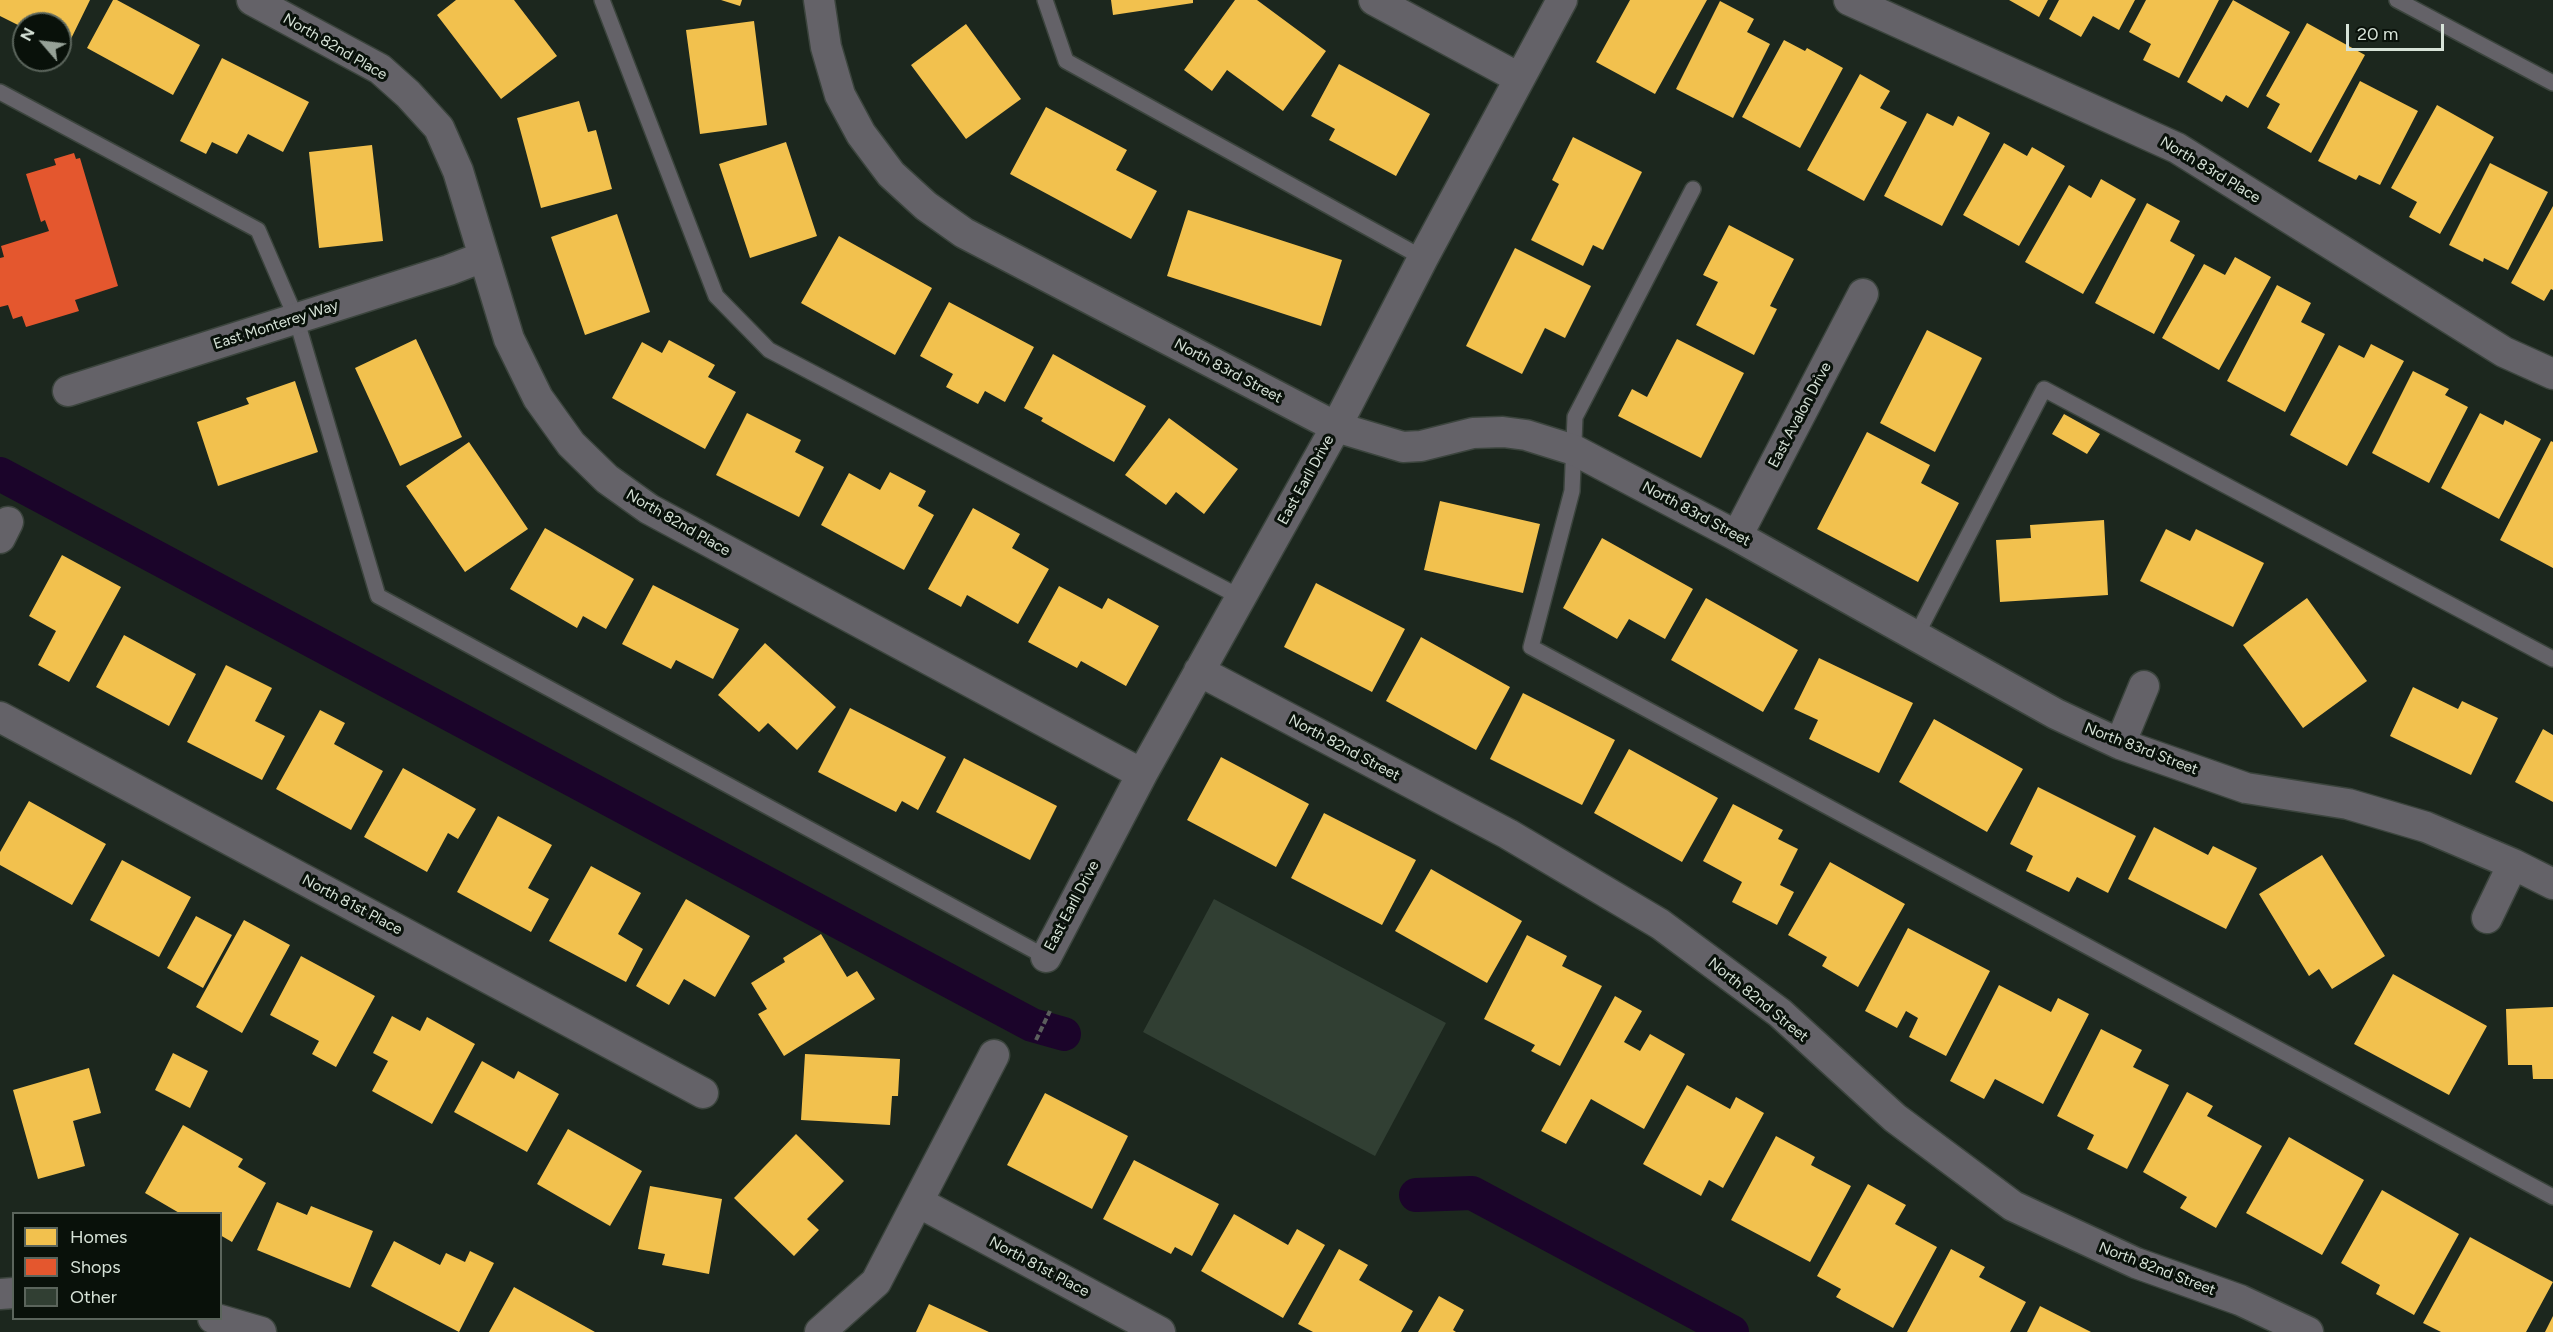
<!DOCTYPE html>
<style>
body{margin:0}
#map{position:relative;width:2553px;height:1332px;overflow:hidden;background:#1c271e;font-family:Figtree,sans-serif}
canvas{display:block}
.legend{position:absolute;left:12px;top:1212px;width:210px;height:108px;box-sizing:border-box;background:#09110a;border:2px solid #5b655c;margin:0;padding:8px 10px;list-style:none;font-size:18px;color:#d7e3d8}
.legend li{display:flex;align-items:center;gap:12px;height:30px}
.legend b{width:30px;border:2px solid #5b655c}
.north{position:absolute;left:12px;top:12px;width:60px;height:60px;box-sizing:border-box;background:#09110a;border:2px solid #5b655c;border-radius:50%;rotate:298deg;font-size:16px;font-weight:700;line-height:24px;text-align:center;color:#d7e3d8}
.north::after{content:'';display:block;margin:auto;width:21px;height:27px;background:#96a197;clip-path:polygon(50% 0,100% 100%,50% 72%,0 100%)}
.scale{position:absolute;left:2346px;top:24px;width:98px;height:27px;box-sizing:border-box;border:3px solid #d7e3d8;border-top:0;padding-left:8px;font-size:18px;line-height:21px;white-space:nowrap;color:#d7e3d8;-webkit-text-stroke:4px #09110a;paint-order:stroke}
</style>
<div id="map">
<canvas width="2553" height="1332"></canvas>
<ul class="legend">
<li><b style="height:16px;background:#f2c14e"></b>Homes</li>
<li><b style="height:16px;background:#e4572e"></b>Shops</li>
<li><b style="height:16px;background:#313f33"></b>Other</li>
</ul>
<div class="north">N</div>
<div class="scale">20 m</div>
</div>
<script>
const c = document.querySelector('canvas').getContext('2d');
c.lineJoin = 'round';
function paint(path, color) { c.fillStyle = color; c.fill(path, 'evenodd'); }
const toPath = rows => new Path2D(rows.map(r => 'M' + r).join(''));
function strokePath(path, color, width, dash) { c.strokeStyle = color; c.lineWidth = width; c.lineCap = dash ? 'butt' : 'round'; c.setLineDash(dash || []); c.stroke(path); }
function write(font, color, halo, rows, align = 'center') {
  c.font = font + ' Figtree,sans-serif'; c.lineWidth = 6; c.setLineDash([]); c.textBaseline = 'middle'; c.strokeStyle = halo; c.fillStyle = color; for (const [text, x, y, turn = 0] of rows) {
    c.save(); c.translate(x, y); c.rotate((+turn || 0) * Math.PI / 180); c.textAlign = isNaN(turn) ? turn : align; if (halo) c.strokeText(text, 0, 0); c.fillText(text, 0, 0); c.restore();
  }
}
paint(toPath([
 [0,0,90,0,66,49,60,46,60,24,24,24,24,28,0,16],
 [113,0,117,0,200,45,173,95,87,48],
 [456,0,514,0,557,56,501,99,437,15],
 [721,0,742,0,740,6],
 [1111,0,1193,0,1193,3,1113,15],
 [1235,0,1257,0,1326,51,1283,111,1227,70,1212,91,1184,70],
 [1630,0,1707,0,1655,94,1596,62],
 [2009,0,2048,0,2039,17],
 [2059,0,2135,0,2119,30,2093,16,2081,37,2049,19],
 [2146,0,2219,0,2179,78,2143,60,2151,44,2129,32],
 [2233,0,2290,32,2248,108,2226,95,2222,102,2187,82],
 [1720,1,1754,19,1747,32,1770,44,1733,118,1676,89],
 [754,21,767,125,700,134,686,30],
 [2307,23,2365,55,2311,153,2267,128,2280,104,2266,96],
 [966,24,1021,99,966,139,911,65],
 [1784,40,1805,51,1807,48,1843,68,1800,148,1742,117],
 [222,58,309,102,283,152,248,134,237,154,212,142,206,154,180,141],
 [1339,64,1430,114,1396,176,1329,140,1335,129,1311,116],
 [1860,74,1890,91,1880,108,1907,122,1864,201,1807,170],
 [2360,81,2418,111,2380,185,2359,175,2356,180,2318,161],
 [579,101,588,132,596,130,612,189,541,208,517,118],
 [2437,105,2494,137,2440,234,2409,217,2417,202,2391,188],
 [1046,107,1127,150,1116,170,1157,191,1131,239,1010,174],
 [1927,113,1953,126,1958,116,1990,133,1942,226,1884,196],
 [1573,137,1642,172,1603,250,1593,245,1583,266,1531,240,1559,184,1552,180],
 [786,142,817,236,750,258,719,164],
 [2004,143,2027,156,2032,147,2065,166,2019,246,1963,215],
 [372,145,383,241,319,248,309,152],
 [2490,163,2548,192,2508,270,2484,258,2483,262,2449,245],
 [2101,179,2136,199,2083,294,2025,262,2069,185,2091,198],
 [2147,203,2180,221,2170,241,2195,255,2154,334,2095,303],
 [2553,206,2553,290,2551,289,2544,301,2511,283],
 [1188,210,1342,260,1321,326,1167,276],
 [617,214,650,312,585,335,551,237],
 [1729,225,1794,259,1770,306,1777,309,1754,355,1696,325,1718,282,1703,275],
 [839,236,932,288,895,355,801,303],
 [1515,248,1591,286,1565,338,1545,328,1522,374,1466,346],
 [2235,257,2271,277,2219,370,2162,338,2204,264,2225,275],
 [2277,285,2311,303,2301,322,2325,334,2285,412,2227,381],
 [949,302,1034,347,1005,402,985,391,978,404,946,387,953,374,920,356],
 [1927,330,1982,358,1935,452,1880,423],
 [416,339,462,437,400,466,355,368],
 [1677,339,1744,373,1701,458,1618,416,1632,389,1647,397],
 [669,340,715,365,708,377,736,392,705,449,612,398,642,342,662,353],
 [2371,344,2404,361,2347,466,2290,435,2339,345,2364,358],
 [1053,354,1146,406,1114,462,1041,421,1043,418,1024,408],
 [2413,371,2449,389,2445,395,2468,407,2429,483,2372,453],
 [295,381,318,452,218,486,197,422,249,404,246,398],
 [747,413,801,440,795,452,824,467,799,517,716,475],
 [2480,413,2503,425,2505,420,2541,439,2499,519,2441,488],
 [2064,414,2100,434,2087,454,2052,434],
 [1169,418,1238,469,1204,514,1176,492,1166,505,1125,475],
 [1867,432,1930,465,1921,483,1959,503,1918,582,1817,529],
 [2551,441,2553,442,2553,568,2500,540],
 [469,442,528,529,465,572,406,486],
 [890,472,926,491,918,506,934,515,904,570,821,525,849,473,880,490],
 [1440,501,1540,524,1523,593,1424,570],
 [973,508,1020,534,1012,548,1049,569,1018,624,967,595,961,607,928,589],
 [2104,520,2108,595,2000,602,1996,540,2031,538,2030,525],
 [545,528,634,579,606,629,583,616,577,628,510,589],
 [2166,529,2190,541,2196,529,2264,563,2233,627,2140,581],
 [1602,538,1693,589,1665,639,1629,619,1617,639,1563,608],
 [62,555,121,587,69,682,38,665,56,631,29,616],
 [1316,583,1405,629,1372,692,1284,647],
 [653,585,739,629,713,679,676,660,671,669,622,644],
 [1059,586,1102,609,1108,598,1159,626,1126,686,1081,661,1077,668,1028,642],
 [1706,598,1798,650,1763,712,1671,660],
 [2307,598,2367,681,2303,728,2243,645],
 [124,635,196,674,169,726,96,687],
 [1421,637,1510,687,1476,750,1386,701],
 [765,643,836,707,797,750,768,723,759,732,718,695],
 [1819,658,1913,703,1879,773,1809,739,1818,720,1794,709],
 [226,665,272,688,255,721,285,736,262,780,187,742],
 [2413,687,2458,709,2462,701,2498,718,2471,775,2390,736],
 [1523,693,1615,740,1582,805,1490,759],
 [850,708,946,757,918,810,902,801,896,812,818,772],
 [320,710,345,723,334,744,383,771,351,830,276,789],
 [1934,719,2023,769,1987,832,1899,782],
 [2543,729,2553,735,2553,802,2515,782],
 [1629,749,1718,798,1682,862,1594,813],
 [1221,757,1309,804,1276,867,1187,820],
 [964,758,1057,806,1030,860,936,812],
 [403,768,476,809,458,839,448,833,427,872,364,837],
 [2038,787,2136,836,2108,893,2077,877,2069,892,2026,871,2033,856,2010,844],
 [29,801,106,844,72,905,0,865,0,852],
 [1733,804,1783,830,1778,839,1798,849,1780,885,1794,892,1777,925,1732,902,1742,882,1703,861],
 [1324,813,1416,860,1382,925,1291,878],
 [498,816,552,845,528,888,549,899,531,932,457,892],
 [2154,827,2208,855,2213,846,2257,868,2226,929,2128,879],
 [2322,855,2385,956,2332,989,2319,969,2309,976,2259,894],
 [122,860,191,897,159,957,90,920],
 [1830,862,1905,904,1858,987,1822,966,1827,957,1788,935],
 [591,866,641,893,618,934,643,949,626,982,549,941],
 [1431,869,1522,921,1487,983,1395,931],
 [686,899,750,936,715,997,684,979,669,1005,636,986],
 [196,916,232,935,203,988,167,968],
 [244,920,290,945,242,1033,196,1007],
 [1908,928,1990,971,1946,1056,1909,1037,1918,1018,1906,1011,1897,1028,1865,1011],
 [821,934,847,977,857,971,875,999,784,1056,758,1014,767,1009,751,983,785,962,783,958],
 [1527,935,1567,956,1562,966,1602,986,1560,1066,1531,1051,1535,1045,1484,1019],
 [301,956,375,996,336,1067,312,1054,319,1041,270,1015],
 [2393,974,2487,1026,2449,1095,2354,1044],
 [1999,985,2051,1012,2058,998,2089,1014,2043,1104,1995,1079,1984,1099,1950,1081],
 [1615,996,1642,1011,1624,1042,1640,1051,1650,1034,1685,1054,1644,1129,1591,1099,1566,1144,1541,1131],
 [2553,1007,2553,1079,2533,1079,2532,1065,2508,1065,2506,1009],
 [392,1016,420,1031,427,1017,475,1044,432,1124,372,1091,388,1061,373,1053],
 [2101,1029,2142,1050,2133,1067,2169,1085,2127,1169,2087,1149,2094,1135,2057,1116],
 [173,1053,208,1071,190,1108,155,1090],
 [805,1054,900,1059,898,1096,892,1096,890,1125,801,1120],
 [482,1061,514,1079,518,1071,559,1094,527,1152,454,1112],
 [89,1068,101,1113,73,1121,85,1166,38,1179,13,1090],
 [1687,1085,1730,1109,1736,1097,1764,1113,1723,1188,1709,1180,1701,1196,1643,1164],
 [2187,1092,2213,1106,2207,1116,2262,1146,2216,1228,2180,1208,2187,1197,2143,1172],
 [1045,1093,1128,1136,1092,1209,1007,1165],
 [183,1125,243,1159,238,1167,266,1183,232,1242,220,1235,220,1214,181,1214,145,1193],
 [568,1129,642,1171,610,1226,537,1184],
 [796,1134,844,1181,807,1219,819,1230,794,1256,734,1198],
 [1776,1136,1815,1157,1811,1165,1851,1186,1810,1262,1731,1220],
 [2289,1137,2364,1180,2322,1255,2246,1213],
 [1134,1160,1219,1204,1192,1256,1175,1247,1171,1254,1103,1219],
 [1868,1184,1906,1205,1895,1224,1937,1247,1893,1328,1836,1297,1841,1289,1817,1276],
 [650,1186,722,1199,709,1274,662,1265,665,1254,638,1249],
 [2382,1190,2459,1234,2414,1315,2376,1294,2380,1285,2341,1263],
 [277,1202,307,1215,311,1206,373,1231,350,1288,257,1250],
 [1234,1214,1288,1245,1297,1229,1325,1245,1283,1318,1201,1271],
 [2470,1237,2553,1282,2526,1332,2441,1332,2423,1323],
 [394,1241,440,1265,446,1253,465,1262,470,1251,494,1263,459,1332,371,1286],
 [1339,1249,1368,1265,1359,1280,1413,1311,1401,1332,1313,1332,1298,1324],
 [1951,1249,1985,1267,1979,1277,2026,1302,2010,1332,1907,1332],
 [514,1287,595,1332,489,1332],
 [1439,1296,1464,1310,1453,1330,1456,1332,1418,1332],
 [929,1304,989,1332,916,1332],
 [2040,1306,2091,1332,2027,1332],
 [2553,1316,2553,1332,2545,1332]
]), '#f2c14e');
paint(toPath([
 [74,153,76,159,80,158,118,286,75,300,79,311,26,327,22,316,13,319,8,305,0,307,0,258,4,257,1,246,49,231,45,220,41,222,26,174,56,165,54,159]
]), '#e4572e');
strokePath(toPath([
 [0,474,1032,1025,1064,1034],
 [1416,1195,1472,1193,1732,1332]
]), '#1b042a', 34);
paint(toPath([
 [1214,899,1446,1023,1375,1156,1143,1032]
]), '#313f33');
const lane = toPath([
 [602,0,716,296,769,350,1240,597],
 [1045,0,1066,61,1423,258],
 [2397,0,2553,83],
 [0,92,258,230,296,318,378,596,1046,957],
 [1693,189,1575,417,1572,491,1531,647,2553,1197],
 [1916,636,2044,389,2553,659]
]);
const street = toPath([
 [252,0,380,69,408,94,439,128,458,171,509,339,538,398,571,444,607,479,649,509,1142,774],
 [819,0,826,47,840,95,861,134,891,174,926,206,964,233,1336,427,1403,447,1421,446,1473,433,1503,432,1526,435,1574,450,1737,536,2056,714,2120,744,2246,788,2348,804,2426,827,2513,864,2553,884],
 [1374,0,1519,78],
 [1849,0,2177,148,2504,352,2553,374],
 [68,391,449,270,483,257],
 [1737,536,1863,294],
 [0,538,8,522],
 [1199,671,1508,834,1660,924,1780,1013,1895,1118,2013,1206,2136,1263,2240,1300,2308,1332],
 [0,717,703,1093],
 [2120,744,2144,686],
 [2487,918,2513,864],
 [1046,957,1142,774,1336,427,1423,258,1562,0],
 [918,1202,1160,1332],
 [0,1294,14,1293],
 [213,1318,261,1332],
 [820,1332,876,1282,994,1055]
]);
strokePath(lane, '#3b443d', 18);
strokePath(street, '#3b443d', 33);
strokePath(toPath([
 [1036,1040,1050,1011]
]), '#5b5e5d', 4, [6, 3]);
strokePath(lane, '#646268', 15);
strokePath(street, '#646268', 30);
write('15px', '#d7e3d8', '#09110a', [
 ["North 82nd Place",335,47,30],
 ["North 83rd Place",2210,170,31],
 ["East Monterey Way",276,325,-18],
 ["North 83rd Street",1228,371,28],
 ["East Avalon Drive",1800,415,-62],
 ["East Earll Drive",1306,480,-61],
 ["North 83rd Street",1696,514,28],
 ["North 82nd Place",678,523,30],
 ["North 82nd Street",1344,748,28],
 ["North 83rd Street",2141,749,21],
 ["North 81st Place",352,905,28],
 ["East Earll Drive",1072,906,-62],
 ["North 82nd Street",1758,1000,39],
 ["North 81st Place",1039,1267,28],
 ["North 82nd Street",2157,1269,21]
]);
</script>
